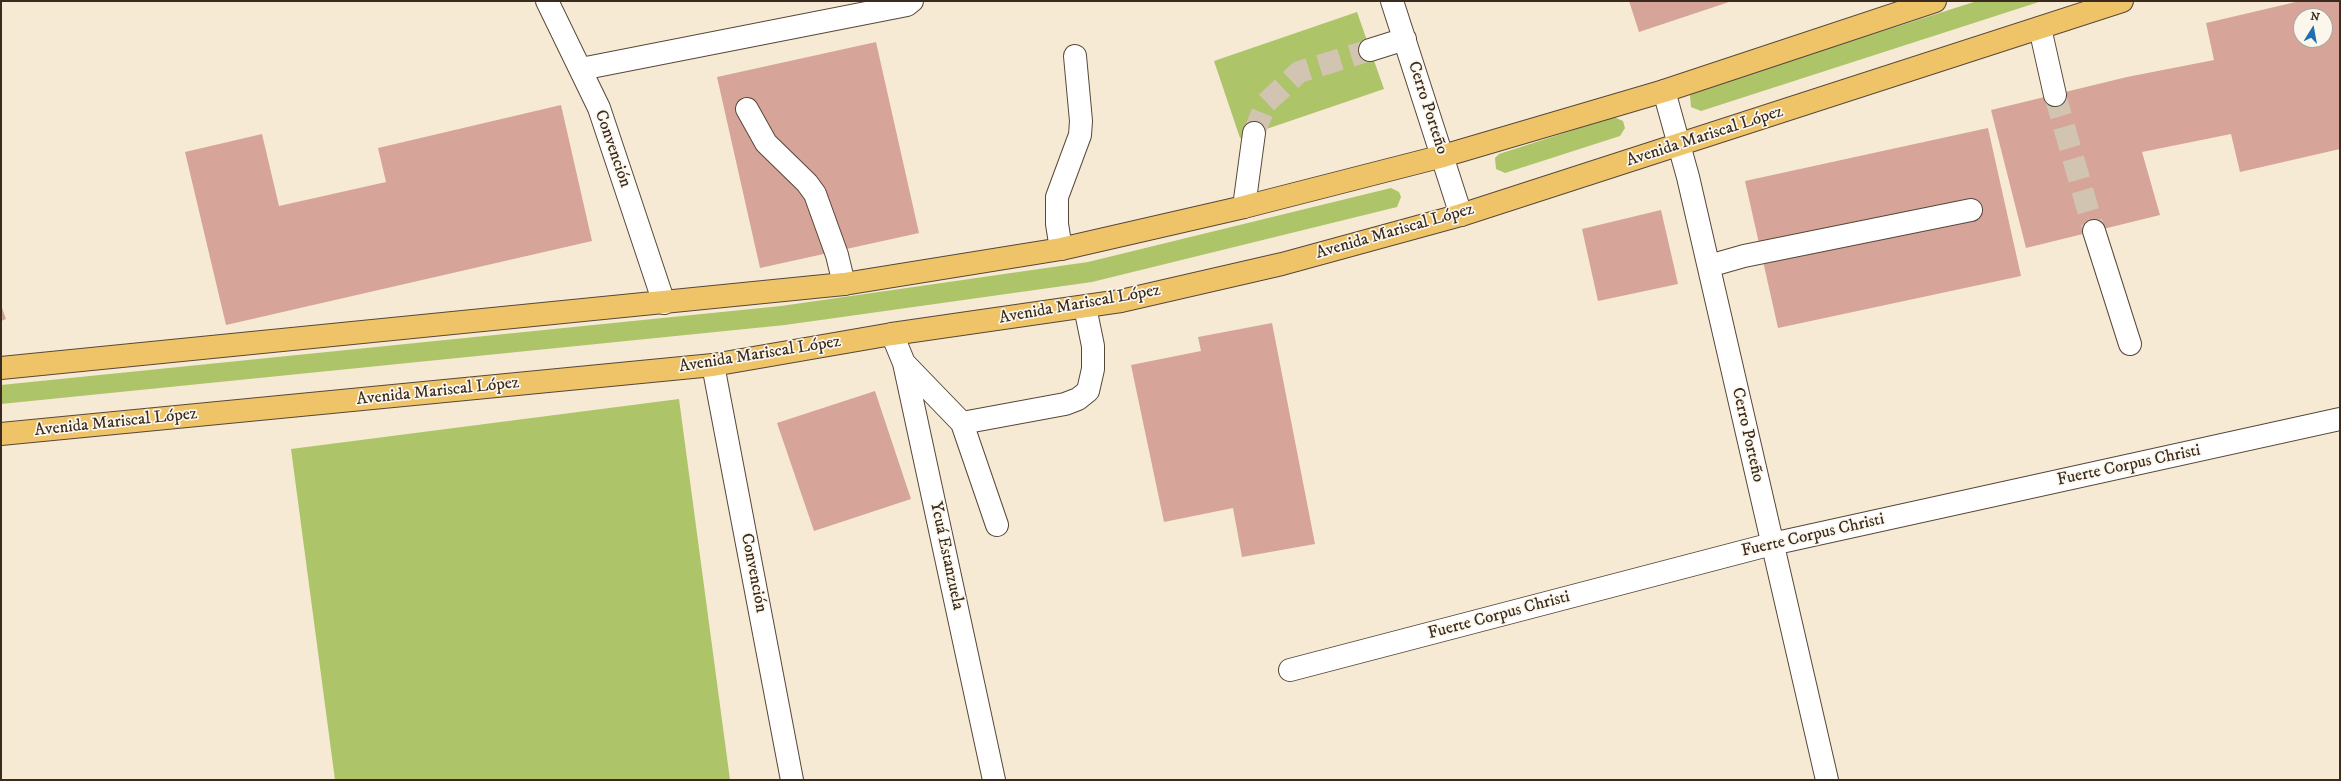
<!DOCTYPE html>
<meta charset="utf-8">
<style>
body{margin:0}
#map{position:relative;width:2341px;height:781px;overflow:hidden;background:#f6ead5;font-family:"IM FELL DW Pica",serif}
canvas{display:block}
.frame{position:absolute;inset:0;border:2px solid #3b2a1e;pointer-events:none}
.north{position:absolute;left:2293px;top:8px;width:40px;height:40px;box-sizing:border-box;background:#fbf7ec;border:1px solid #aea59a;border-radius:50%;rotate:11deg;font-size:11px;font-weight:700;line-height:16px;text-align:center;color:#3b2a1e}
.north::after{content:'';display:block;margin:auto;width:14px;height:18px;background:#1f6fb2;clip-path:polygon(50% 0,100% 100%,50% 72%,0 100%)}
</style>
<div id="map">
<canvas width="2341" height="781"></canvas>
<div class="frame"></div>
<div class="north">N</div>
</div>
<script>
const c = document.querySelector('canvas').getContext('2d');
c.lineJoin = 'round';
function paint(path, color) { c.fillStyle = color; c.fill(path, 'evenodd'); }
const toPath = rows => new Path2D(rows.map(r => 'M' + r).join(''));
function strokePath(path, color, width, dash) { c.strokeStyle = color; c.lineWidth = width; c.lineCap = dash ? 'butt' : 'round'; c.setLineDash(dash || []); c.stroke(path); }
function write(font, color, halo, rows, align = 'center') {
  c.font = font + ' "IM FELL DW Pica",serif'; c.lineWidth = 3.5; c.setLineDash([]); c.textBaseline = 'middle'; c.strokeStyle = halo; c.fillStyle = color; for (const [text, x, y, turn = 0] of rows) {
    c.save(); c.translate(x, y); c.rotate((+turn || 0) * Math.PI / 180); c.textAlign = isNaN(turn) ? turn : align; if (halo) c.strokeText(text, 0, 0); c.fillText(text, 0, 0); c.restore();
  }
}
paint(toPath([
 [1977,1,2042,1,1701,111,1691,107,1690,95,1695,91],
 [1357,12,1384,89,1240,138,1214,61],
 [1614,117,1623,121,1625,128,1620,136,1505,173,1496,169,1495,158,1499,154],
 [1391,188,1399,192,1401,197,1397,207,1092,282,785,325,1,404,1,385,781,306,1088,262],
 [679,399,730,780,335,780,291,449]
]), '#adc469');
paint(toPath([
 [1629,1,1732,1,1639,32],
 [2300,1,2340,1,2340,149,2240,172,2231,134,2142,152,2160,215,2026,248,1991,110,2127,77,2214,60,2206,23],
 [2301,16,2325,16,2325,40,2301,40],
 [876,42,919,233,760,268,717,77],
 [561,105,592,241,226,325,185,152,262,134,279,206,386,182,378,148],
 [1988,128,2021,276,1778,328,1745,181],
 [1661,210,1678,284,1598,301,1582,229],
 [1,305,6,319,1,321],
 [1272,323,1315,544,1242,557,1233,508,1164,522,1131,365,1201,351,1198,337],
 [875,391,911,499,814,531,777,423]
]), '#d7a499');
strokePath(toPath([
 [2055,95,2094,231],
 [1254,133,1266,103,1299,72,1370,50]
]), '#d1c4b0', 22, [22, 11]);
const minor = toPath([
 [547,1,599,108,664,303],
 [1392,1,1461,215],
 [2040,28,2055,95],
 [1370,50,1405,39],
 [581,69,907,5,912,1],
 [1664,91,1688,177,1827,780],
 [747,109,766,143,807,183,815,194,837,255,844,284],
 [1244,207,1254,133],
 [2094,231,2130,344],
 [1061,249,1057,224,1057,197,1080,135,1081,121,1075,56],
 [1709,266,1744,256,1971,210],
 [892,334,904,363,994,780],
 [904,363,962,423,997,525],
 [713,365,792,780],
 [962,423,1065,404,1078,399,1088,391,1093,369,1093,346,1085,307],
 [1290,670,1772,544,2340,419]
]);
const highway = toPath([
 [1,368,844,284,1061,249,1244,207,1443,156,1664,91,1935,1],
 [1,434,713,365,892,334,1121,301,1282,264,1461,215,2122,1]
]);
strokePath(minor, '#574739', 24);
strokePath(highway, '#574739', 24);
strokePath(minor, '#fff', 22);
strokePath(highway, '#efc469', 22);
write('17px', '#3b2a1e', '#fbf7ec', [
 ["Cerro Porteño",1427,108,72],
 ["Avenida Mariscal López",1705,137,-18],
 ["Convención",612,149,71],
 ["Avenida Mariscal López",1395,232,-16],
 ["Avenida Mariscal López",1080,305,-10],
 ["Avenida Mariscal López",760,355,-9],
 ["Avenida Mariscal López",438,392,-6],
 ["Avenida Mariscal López",116,423,-6],
 ["Cerro Porteño",1747,435,77],
 ["Fuerte Corpus Christi",2129,466,-12],
 ["Fuerte Corpus Christi",1813,536,-13],
 ["Ycuá Estanzuela",946,556,78],
 ["Convención",753,573,79],
 ["Fuerte Corpus Christi",1499,616,-15]
]);
</script>
